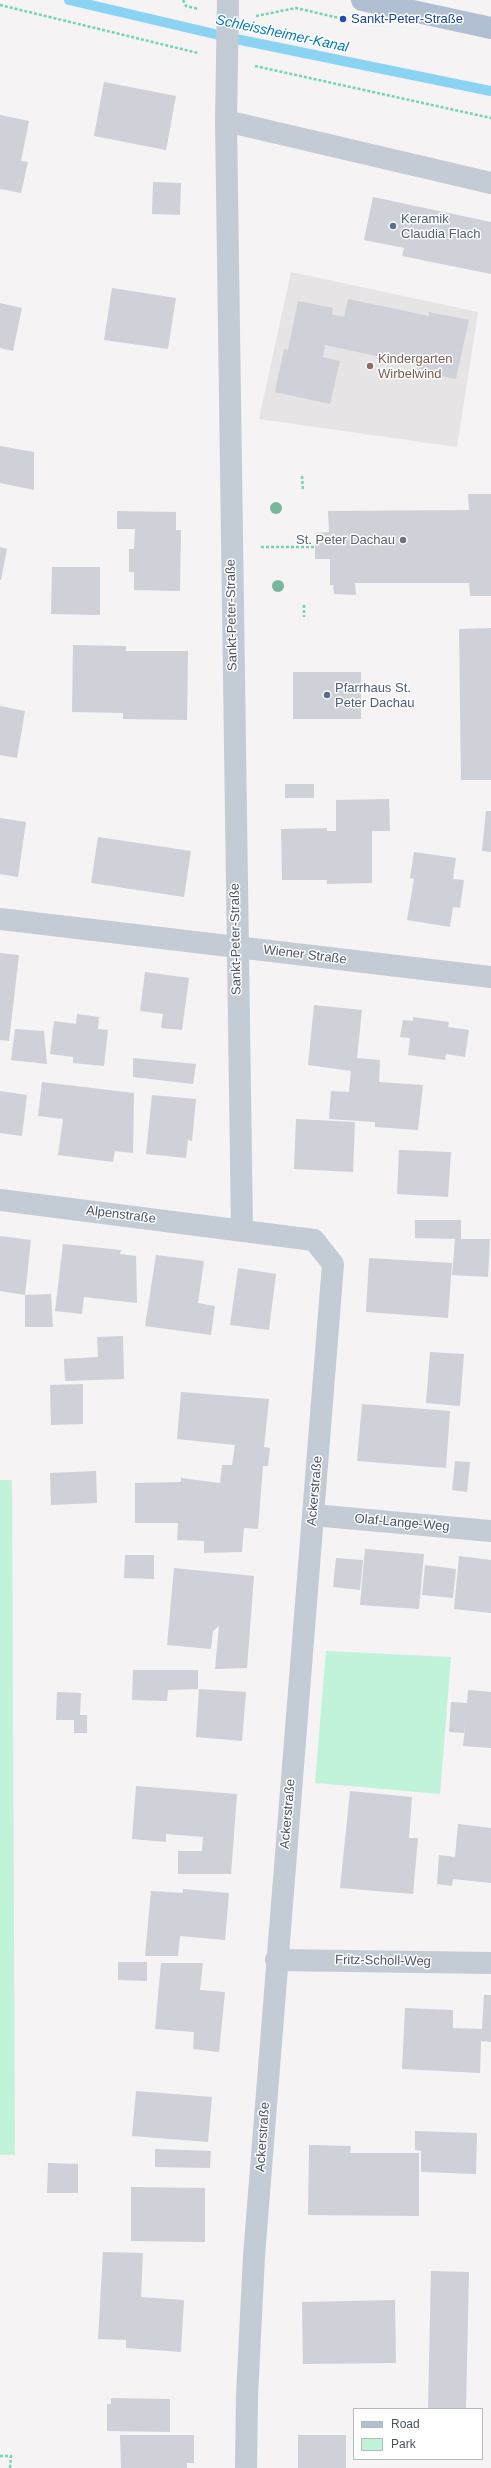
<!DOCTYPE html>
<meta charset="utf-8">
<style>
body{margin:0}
#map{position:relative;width:491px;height:2468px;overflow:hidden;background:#f5f3f3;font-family:Helvetica,sans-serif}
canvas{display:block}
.legend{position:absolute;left:353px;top:2408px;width:130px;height:52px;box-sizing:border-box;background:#fff;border:1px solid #b6bac0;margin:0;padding:5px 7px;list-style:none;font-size:12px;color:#495362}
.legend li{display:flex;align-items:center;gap:8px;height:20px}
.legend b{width:20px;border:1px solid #b6bac0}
</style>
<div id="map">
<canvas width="491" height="2468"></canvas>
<ul class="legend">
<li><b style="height:5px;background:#b1bfd2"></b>Road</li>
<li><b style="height:11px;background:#c0f3d9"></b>Park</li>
</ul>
</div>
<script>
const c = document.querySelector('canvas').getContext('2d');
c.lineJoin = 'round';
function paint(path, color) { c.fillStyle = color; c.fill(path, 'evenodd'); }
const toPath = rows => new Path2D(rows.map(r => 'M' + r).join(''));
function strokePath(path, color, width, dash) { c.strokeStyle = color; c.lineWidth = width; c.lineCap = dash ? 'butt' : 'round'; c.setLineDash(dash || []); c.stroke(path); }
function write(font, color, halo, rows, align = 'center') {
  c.font = font + ' Helvetica,sans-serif'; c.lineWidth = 3; c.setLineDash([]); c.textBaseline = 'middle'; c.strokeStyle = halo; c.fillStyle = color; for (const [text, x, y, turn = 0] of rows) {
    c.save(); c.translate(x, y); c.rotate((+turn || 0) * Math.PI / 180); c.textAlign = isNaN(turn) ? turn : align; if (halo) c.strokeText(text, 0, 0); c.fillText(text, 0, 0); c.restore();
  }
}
paint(toPath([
 [291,272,478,312,457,447,259,419]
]), '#e6e4e5');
paint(toPath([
 [0,1480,12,1480,15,2155,0,2155],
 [326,1651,451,1657,440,1794,315,1783]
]), '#c0f3d9');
strokePath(toPath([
 [69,0,236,39,491,91]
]), '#8bd3f3', 10);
paint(toPath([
 [104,82,176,96,166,150,94,136],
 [0,115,29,121,21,161,28,162,21,193,0,189],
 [153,182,181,183,180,215,152,214],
 [373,197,491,222,491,274,402,256,404,248,364,240],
 [112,288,176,298,168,349,104,340],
 [348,299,429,316,429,312,469,320,456,379,417,371,418,365,325,345,323,357,340,361,330,404,275,392,284,349,288,350,298,301,333,308,332,314,344,317],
 [0,303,22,308,13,351,0,348],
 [0,446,34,452,34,490,0,483],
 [468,494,491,494,491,596,470,596,469,583,355,583,356,595,334,594,333,585,330,585,330,559,315,559,315,533,329,532,328,511,469,510],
 [117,511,176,512,176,530,181,530,180,591,134,590,134,572,129,572,129,549,134,549,135,529,117,529],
 [0,547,7,549,1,580,0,580],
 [52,567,100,567,100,615,51,614],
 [491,628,491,780,461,780,459,629],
 [73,645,126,646,126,651,188,651,187,720,123,719,123,713,72,712],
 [293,672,361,672,361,719,293,719],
 [0,706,25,711,17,758,0,755],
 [285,784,314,784,314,798,285,798],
 [389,799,390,831,372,831,372,883,327,884,327,880,282,880,281,829,327,828,327,831,336,831,336,800],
 [486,811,491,811,491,852,482,851],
 [0,818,26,822,18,877,0,874],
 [98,837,191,851,184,897,91,883],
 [414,852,456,858,453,879,464,880,460,908,453,907,450,927,407,920,414,879,410,878],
 [0,953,19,955,9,1041,0,1040],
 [145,972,189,978,182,1030,161,1028,163,1014,140,1011],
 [314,1005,362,1010,357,1058,380,1060,379,1082,423,1085,418,1130,375,1127,375,1122,329,1119,331,1091,349,1092,351,1071,308,1065],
 [77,1014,99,1017,98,1029,108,1030,104,1066,73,1063,73,1057,50,1054,54,1021,76,1024],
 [413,1017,449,1022,448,1027,469,1030,465,1057,446,1054,445,1060,408,1055,410,1038,400,1037,403,1020,413,1021],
 [15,1029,44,1031,47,1064,11,1060],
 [133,1058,196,1064,193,1084,133,1077],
 [42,1082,134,1093,133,1153,115,1151,113,1162,58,1155,63,1119,38,1116],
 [0,1091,27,1095,22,1136,0,1133],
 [152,1095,196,1099,192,1141,188,1140,186,1158,146,1154],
 [296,1119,355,1122,353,1172,294,1169],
 [399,1150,451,1152,448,1197,397,1194],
 [415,1220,461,1220,461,1239,490,1239,488,1277,452,1275,455,1239,415,1238],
 [0,1236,31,1240,25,1295,0,1291],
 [63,1244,121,1250,120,1254,136,1256,137,1303,84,1297,82,1314,55,1311],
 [156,1255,204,1261,198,1303,215,1306,211,1335,145,1326],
 [369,1258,452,1263,448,1318,366,1312],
 [238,1268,276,1274,269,1330,230,1325],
 [51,1294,53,1327,25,1327,25,1295],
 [123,1336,124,1379,65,1381,64,1359,98,1357,97,1337],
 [430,1352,464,1354,460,1406,426,1403],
 [83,1384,83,1424,51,1425,50,1385],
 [181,1392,269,1399,264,1447,270,1448,268,1466,263,1466,258,1529,244,1528,242,1552,204,1553,204,1541,177,1540,178,1523,135,1523,135,1483,181,1482,181,1478,220,1483,222,1465,232,1465,235,1445,177,1439],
 [362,1404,450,1411,446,1468,357,1461],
 [455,1461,470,1462,467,1492,452,1490],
 [96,1471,97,1503,51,1505,50,1473],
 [365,1549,424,1554,419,1609,360,1605],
 [125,1555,154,1555,154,1579,124,1578],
 [459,1556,491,1560,491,1613,454,1609],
 [336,1558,363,1560,360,1590,333,1587],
 [425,1565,456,1569,453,1598,422,1595],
 [174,1568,254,1576,247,1668,215,1669,219,1626,213,1631,211,1649,167,1645],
 [133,1670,198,1670,198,1689,168,1690,167,1701,132,1700],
 [199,1689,246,1692,242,1741,196,1737],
 [468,1690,491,1692,491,1748,463,1746,466,1716,464,1733,449,1732,451,1702,467,1703],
 [57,1692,81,1693,80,1715,87,1715,87,1733,74,1733,74,1720,56,1720],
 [136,1786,237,1794,231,1874,178,1874,178,1851,202,1851,203,1837,166,1834,166,1842,132,1839],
 [350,1791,412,1797,409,1838,418,1838,413,1894,340,1888],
 [458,1824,491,1828,491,1883,453,1879,452,1886,437,1884,439,1855,455,1857],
 [183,1889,229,1893,225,1940,180,1936,178,1956,145,1956,151,1891,183,1893],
 [118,1962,147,1962,147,1981,118,1980],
 [161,1963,203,1963,200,1990,225,1992,219,2052,193,2049,194,2032,155,2029],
 [484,1995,491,1995,491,2042,481,2041,480,2073,402,2069,405,2008,453,2010,453,2028,482,2029],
 [136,2091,212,2097,208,2142,132,2136],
 [415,2131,477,2133,476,2174,421,2172,421,2151,415,2150],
 [309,2145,351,2146,350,2153,419,2153,419,2216,308,2215],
 [155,2149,211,2151,210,2168,155,2167],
 [48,2163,78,2164,78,2193,47,2193],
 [131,2187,205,2188,205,2242,131,2241],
 [103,2252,143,2253,141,2297,184,2300,181,2352,126,2348,126,2340,98,2339],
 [431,2271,469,2272,466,2409,428,2409],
 [395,2300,396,2363,303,2364,302,2302],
 [111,2398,170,2399,170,2432,107,2431,107,2404,111,2404],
 [120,2435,194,2435,194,2463,187,2463,187,2468,121,2468],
 [298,2435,346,2435,346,2468,298,2468]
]), '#ced1d8');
strokePath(toPath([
 [183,0,186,6,198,9],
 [0,5,198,53],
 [256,16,296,8,339,18],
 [255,66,491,118],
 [302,476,303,491],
 [261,547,315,547],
 [304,605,304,617],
 [0,2456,11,2456,10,2468]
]), '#75d4af', 2.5, [3, 2]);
strokePath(toPath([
 [228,0,226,121,242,1230],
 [226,121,491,183],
 [0,919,491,977],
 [0,1200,314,1240,333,1264,254,2256,247,2396,246,2468],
 [313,1515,491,1531],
 [276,1960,491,1963]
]), '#c3cbd5', 22);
strokePath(toPath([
 [362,0,491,28]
]), '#b1bfd2', 22);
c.fillStyle = '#78b69d';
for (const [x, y] of [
 [276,508],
 [278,586]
]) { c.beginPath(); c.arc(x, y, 6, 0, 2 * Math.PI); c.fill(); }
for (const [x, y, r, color] of [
 [343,19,4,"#1a4fb4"],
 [393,226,4,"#5c6f8a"],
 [370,366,4,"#8d6e63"],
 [403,540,4,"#6b7280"],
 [327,695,4,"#5c6f8a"]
]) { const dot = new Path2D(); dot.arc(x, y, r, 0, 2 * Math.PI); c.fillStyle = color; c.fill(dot); strokePath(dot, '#fff', 1.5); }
write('13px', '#164399', '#fff', [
 ["Sankt-Peter-Straße",351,19]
], 'left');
write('13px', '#4e5e75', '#fff', [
 ["Keramik",401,219],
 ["Claudia Flach",401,234],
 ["Pfarrhaus St.",335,688],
 ["Peter Dachau",335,703]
], 'left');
write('13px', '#785e54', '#fff', [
 ["Kindergarten",378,359],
 ["Wirbelwind",378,374]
], 'left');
write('13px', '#5b616d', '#fff', [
 ["St. Peter Dachau",395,540]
], 'right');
write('13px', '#495362', '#fff', [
 ["Sankt-Peter-Straße",232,615,-91],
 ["Sankt-Peter-Straße",236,939,-91],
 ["Wiener Straße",305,955,7],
 ["Alpenstraße",121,1215,7],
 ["Ackerstraße",315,1491,-85],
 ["Olaf-Lange-Weg",402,1523,5],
 ["Ackerstraße",288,1814,-85],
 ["Fritz-Scholl-Weg",383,1961,1],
 ["Ackerstraße",263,2137,-86]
]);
write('italic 14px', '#037cb2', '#fff', [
 ["Schleissheimer-Kanal",282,34,12]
]);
</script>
